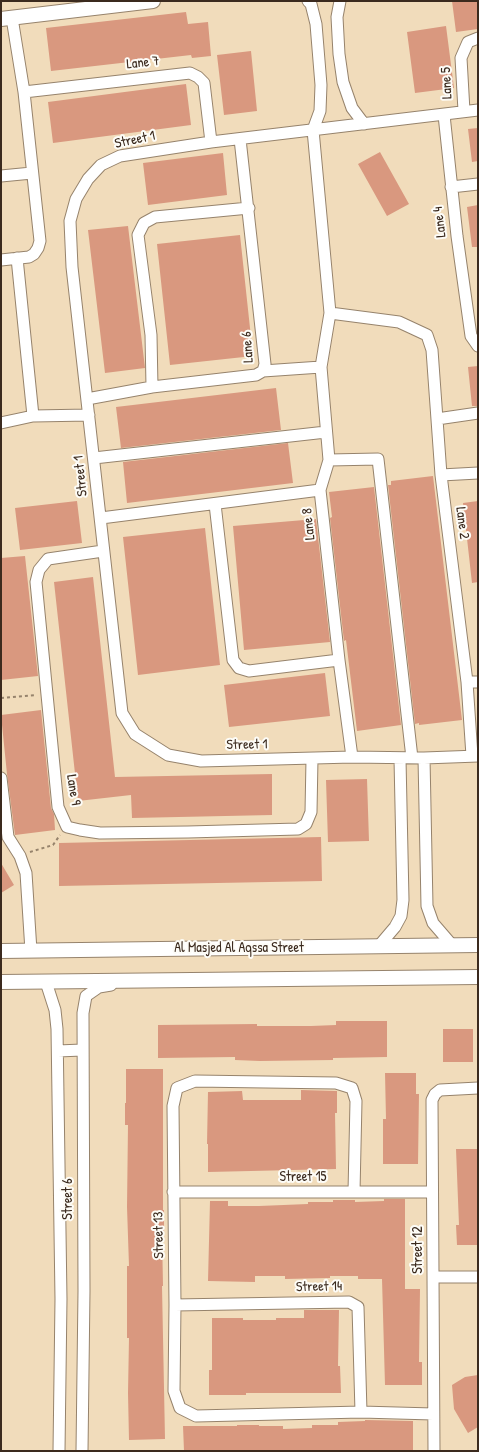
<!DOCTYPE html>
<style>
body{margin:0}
#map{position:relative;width:479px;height:1452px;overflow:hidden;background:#f1dcbb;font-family:"Patrick Hand",sans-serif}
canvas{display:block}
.frame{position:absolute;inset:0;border:2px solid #3b2a1e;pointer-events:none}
</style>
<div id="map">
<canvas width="479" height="1452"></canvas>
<div class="frame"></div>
</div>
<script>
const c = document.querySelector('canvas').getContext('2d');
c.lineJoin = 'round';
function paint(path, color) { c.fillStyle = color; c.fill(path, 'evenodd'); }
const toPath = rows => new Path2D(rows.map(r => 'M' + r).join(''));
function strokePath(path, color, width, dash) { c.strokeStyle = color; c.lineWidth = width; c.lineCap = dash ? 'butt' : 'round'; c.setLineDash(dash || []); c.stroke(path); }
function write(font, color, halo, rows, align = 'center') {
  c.font = font + ' "Patrick Hand",sans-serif'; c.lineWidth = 4; c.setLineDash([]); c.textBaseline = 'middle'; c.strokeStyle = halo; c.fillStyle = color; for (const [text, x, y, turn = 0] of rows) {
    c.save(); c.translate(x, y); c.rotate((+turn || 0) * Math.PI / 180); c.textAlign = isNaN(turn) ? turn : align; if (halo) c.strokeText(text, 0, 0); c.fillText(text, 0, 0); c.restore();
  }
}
paint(toPath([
 [452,1,478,1,478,29,456,32],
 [186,12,188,24,208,22,211,56,192,58,191,55,51,71,46,28],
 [446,26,454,88,415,93,407,32],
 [251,51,257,111,224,115,217,55],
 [186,84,191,125,53,143,48,102],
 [478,128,478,161,472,162,468,129],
 [380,152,409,204,387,216,358,164],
 [223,153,227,195,148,205,143,163],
 [478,205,478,247,472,247,467,207],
 [128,226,145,368,105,373,88,230],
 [240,235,253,356,170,365,157,244],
 [478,366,478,406,472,406,468,367],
 [276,388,281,430,121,448,116,407],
 [288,443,293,483,127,503,123,462],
 [433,476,462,720,419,725,419,723,415,724,388,485,391,485,391,481],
 [374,487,401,725,357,731,346,640,344,641,330,518,332,517,329,492],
 [77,501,82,543,20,550,15,508],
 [478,501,478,582,472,583,463,503],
 [316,519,330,642,244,650,233,526],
 [205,528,220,665,138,675,123,537],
 [25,556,38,676,1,680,1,558],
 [93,577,115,777,272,774,272,815,132,818,131,795,78,801,54,582],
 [325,673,330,716,229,727,224,685],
 [41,710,51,808,54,814,55,830,15,835,7,774,1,715],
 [367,779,369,841,328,842,326,780],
 [321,837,322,881,59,886,59,843],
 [1,863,14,885,1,893],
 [336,1021,387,1021,387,1057,333,1058,333,1060,260,1061,235,1060,235,1057,158,1058,158,1025,257,1024,257,1026,311,1026,336,1025],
 [443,1029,473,1029,473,1062,443,1062],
 [126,1069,163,1069,163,1210,164,1210,164,1234,162,1234,163,1286,162,1286,165,1439,129,1440,128,1393,129,1338,127,1338,127,1266,129,1266,127,1207,128,1125,125,1125,125,1103,126,1103],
 [385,1073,416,1073,416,1094,419,1094,418,1164,383,1164,383,1119,386,1119],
 [301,1090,337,1091,337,1113,335,1113,336,1169,208,1172,208,1144,207,1144,208,1092,242,1091,243,1100,301,1100],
 [456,1149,478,1149,478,1245,457,1245,456,1225,459,1225],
 [384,1199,405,1199,405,1289,420,1289,419,1362,422,1362,422,1385,385,1385,382,1279,358,1279,358,1276,330,1276,330,1278,285,1279,285,1276,255,1276,255,1282,208,1281,210,1201,228,1201,228,1206,259,1206,308,1204,308,1202,333,1202,333,1200,355,1200,355,1202,384,1201],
 [304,1310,339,1310,338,1366,340,1366,341,1393,246,1393,246,1395,209,1395,209,1370,212,1370,212,1318,243,1318,243,1320,276,1320,276,1318,304,1318],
 [478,1375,478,1427,468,1433,454,1409,452,1385,465,1377],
 [365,1420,413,1421,413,1451,184,1451,183,1426,237,1426,237,1425,259,1425,259,1426,283,1426,283,1429,312,1428,312,1425,338,1425,338,1422,365,1421]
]), '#d9987f');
const minor = toPath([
 [308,1,311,4,316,24,321,85,320,111,313,130,330,313,321,367,329,460,320,490,339,660,352,757],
 [340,1,337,17,339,54,343,82,352,108,364,124],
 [24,92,190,73,198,77,204,83,211,142],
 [478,110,211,142,120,156,101,165,88,179,76,199,70,221,72,267,122,713,135,734,168,755,201,761,352,757,424,758,478,756],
 [464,111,461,58,468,42,478,38],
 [444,115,457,236,471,336,478,346],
 [240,139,265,364,263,371],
 [1,176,32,173],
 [451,187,478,184],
 [17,258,33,416],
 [1,260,29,257,34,254,38,248,40,241,24,92,12,18],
 [330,313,399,322,427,335,432,350,441,475],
 [152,387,151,335,138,235,144,223,155,217,249,208],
 [87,399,152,387,256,375,263,371,321,367],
 [437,419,478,413],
 [1,423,33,416,89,415],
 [94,458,326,432],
 [329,460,378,459,412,758],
 [215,504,233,660,239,668,249,671,339,660],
 [101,518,320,490],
 [103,551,48,559,39,570,36,582,58,807,67,827,80,830,100,833,188,832,298,829,306,824,311,812,312,759],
 [467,682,478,682],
 [472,756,467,682,441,475,478,473],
 [424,758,427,906,433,923,452,945],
 [1,778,8,837,20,856,26,873,31,951],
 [378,947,395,927,401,916,403,900,400,759],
 [46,982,55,1010,57,1029,61,1299,59,1451],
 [58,1051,82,1050],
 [173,1192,432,1192],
 [354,1192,356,1101,352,1088,336,1083,195,1081,177,1088,173,1106,175,1305,174,1391,180,1408,196,1416,361,1412,433,1414],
 [433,1277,478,1277],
 [175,1305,349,1302,358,1307,361,1412],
 [82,1451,84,1291,83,1013,86,996,99,987,111,985],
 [434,1451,432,1100,435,1094,440,1090,478,1088]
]);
const major = toPath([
 [1,19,153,1],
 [1,951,478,945],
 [1,982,478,977]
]);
strokePath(minor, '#96836c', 13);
strokePath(major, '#96836c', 16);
strokePath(toPath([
 [1,698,36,695],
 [30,852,53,845,60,835]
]), '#96836c', 2, [3, 3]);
strokePath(minor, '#fff', 11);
strokePath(major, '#fff', 14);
write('14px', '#3b2a1e', '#fdfcf7', [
 ["Lane 7",143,63,-6],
 ["Lane 5",447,83,-93],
 ["Street 1",135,140,-12],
 ["Lane 4",440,222,-97],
 ["Lane 6",248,347,-94],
 ["Street 1",81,476,-96],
 ["Lane 2",462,523,83],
 ["Lane 8",309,524,-96],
 ["Street 1",247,745,-1],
 ["Lane 9",73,790,81],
 ["Al Masjed Al Aqssa Street",239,948],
 ["Street 15",303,1177],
 ["Street 6",68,1199,-90],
 ["Street 13",159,1235,-91],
 ["Street 12",418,1250,-90],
 ["Street 14",319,1287,-1]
]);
</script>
